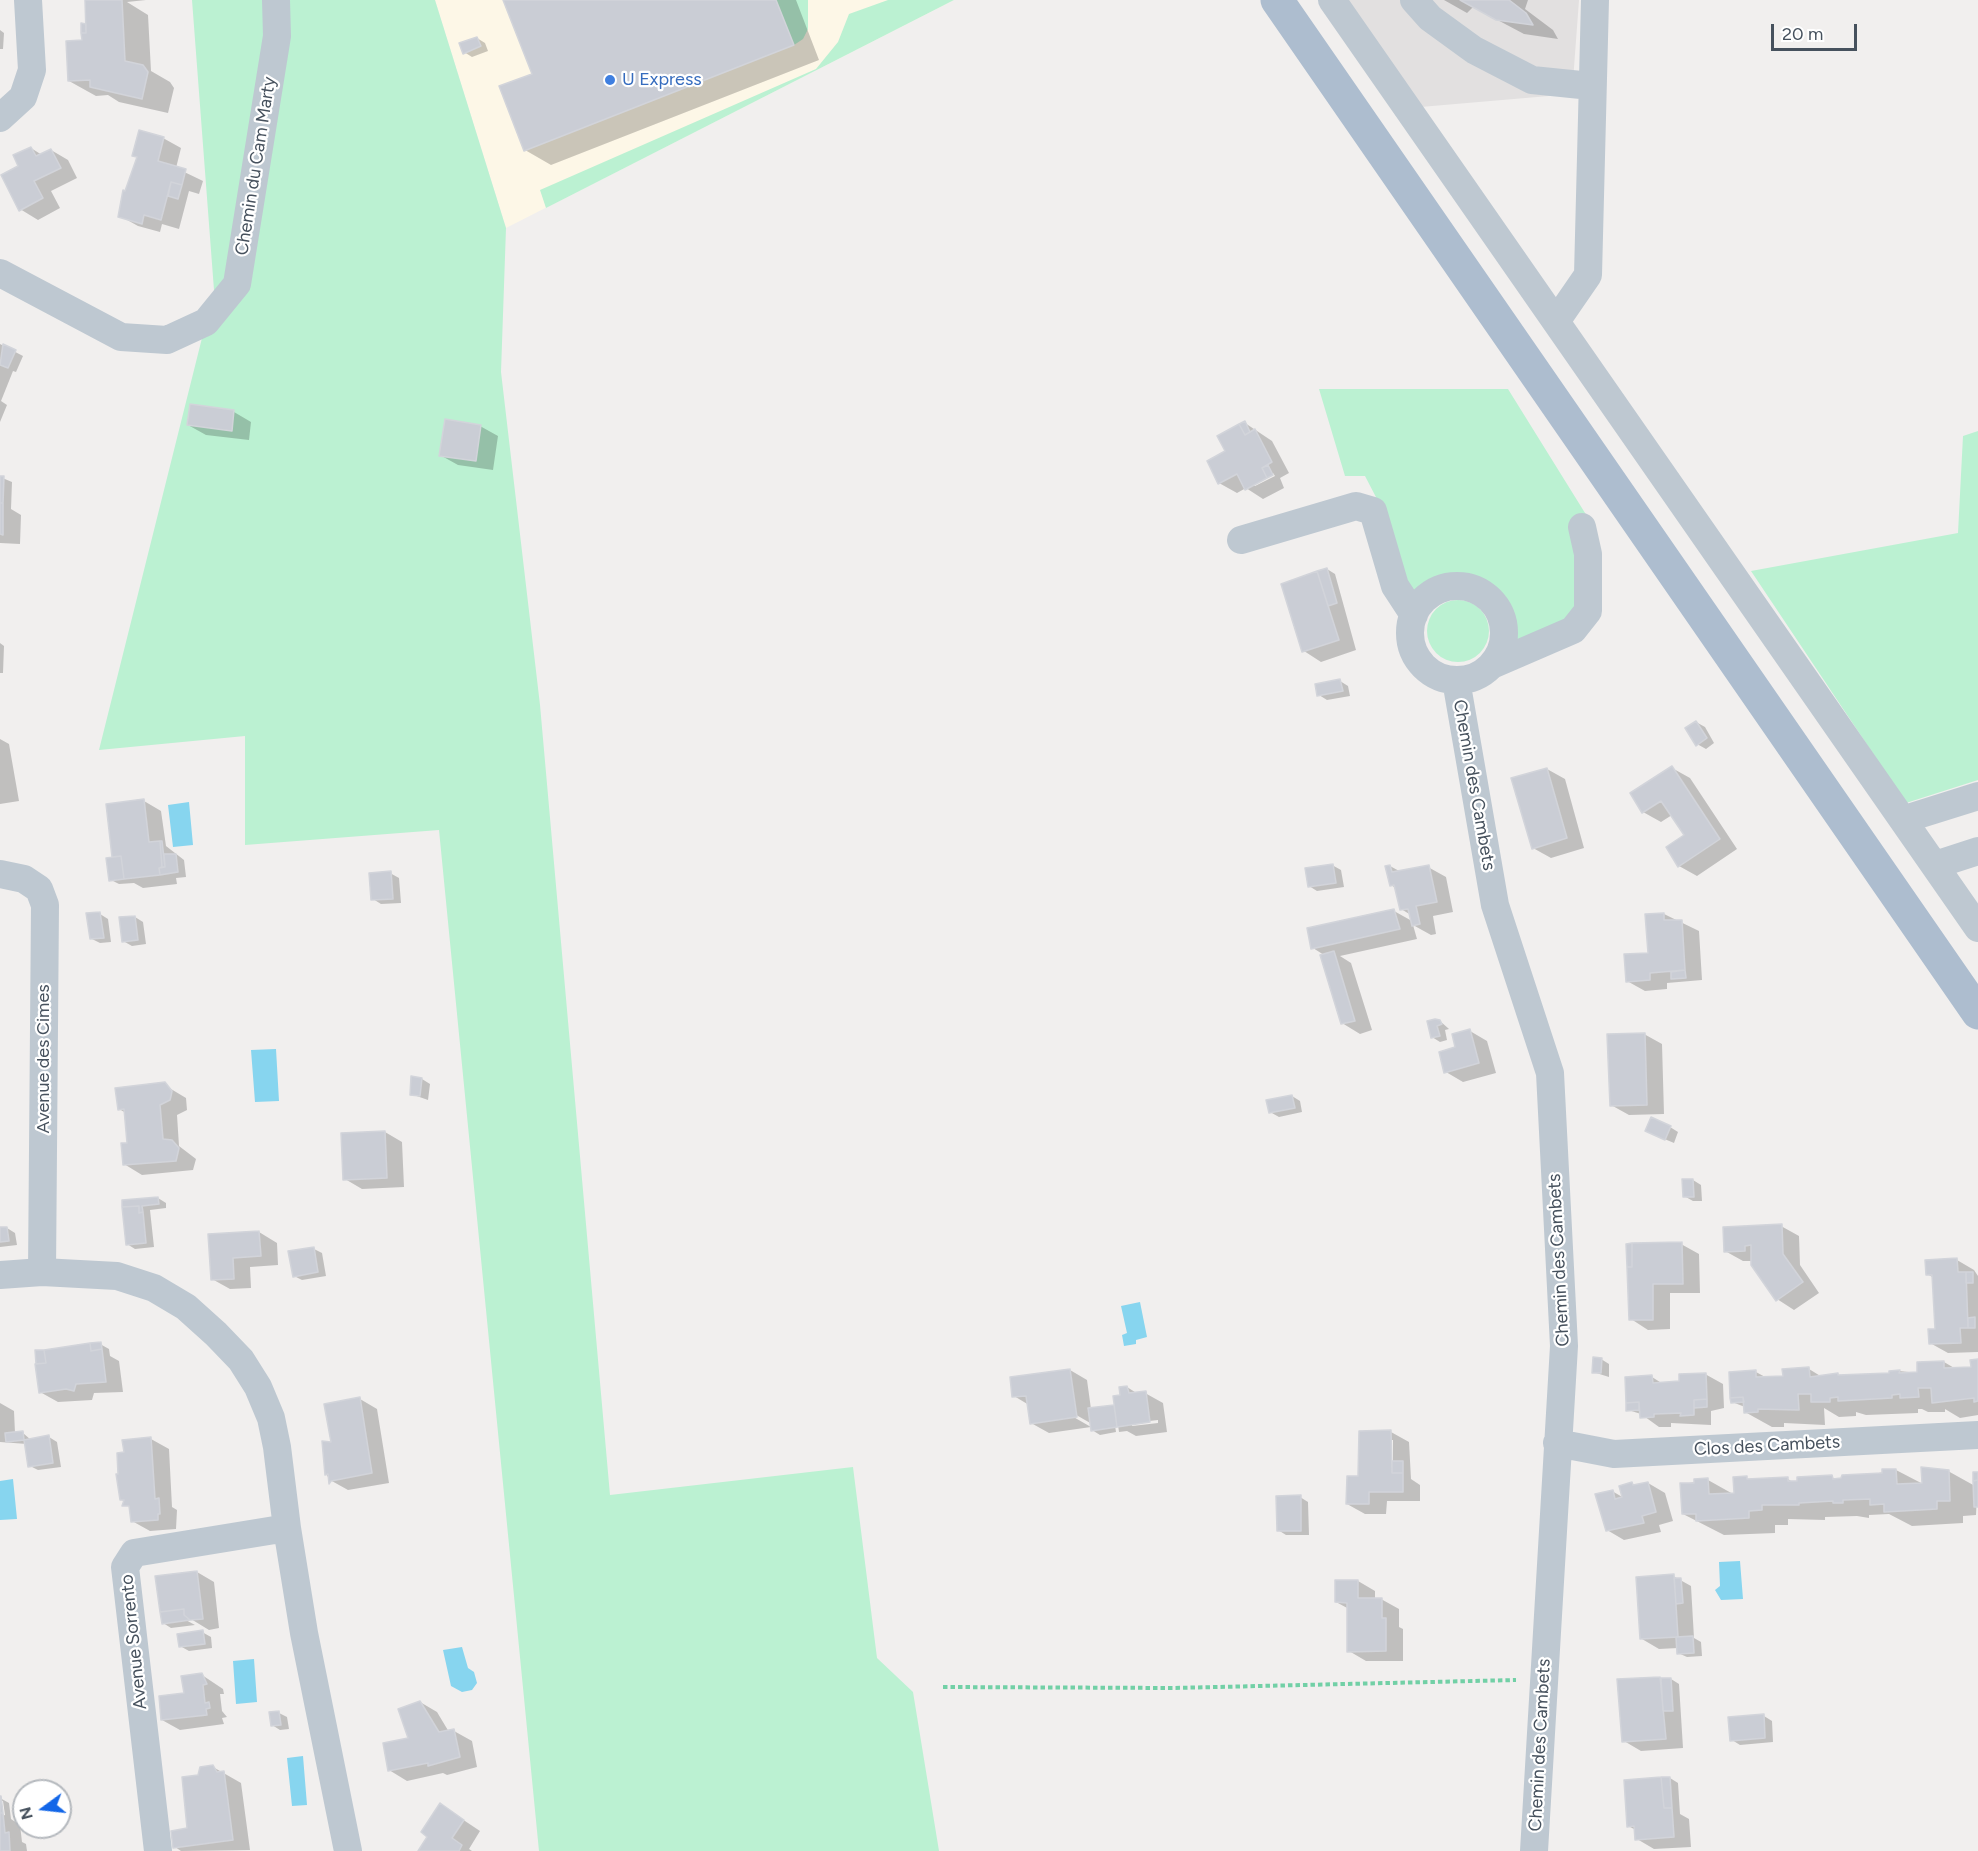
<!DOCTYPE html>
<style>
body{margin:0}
#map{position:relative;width:1978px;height:1851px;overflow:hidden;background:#f1efee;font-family:Figtree,sans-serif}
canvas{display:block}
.north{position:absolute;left:12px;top:1779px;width:60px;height:60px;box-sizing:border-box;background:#fff;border:2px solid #b5b9be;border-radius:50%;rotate:255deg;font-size:16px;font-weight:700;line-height:24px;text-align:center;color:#46515d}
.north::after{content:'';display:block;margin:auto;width:21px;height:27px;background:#1266e8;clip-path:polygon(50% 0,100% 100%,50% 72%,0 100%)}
.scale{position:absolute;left:1771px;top:24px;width:86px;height:27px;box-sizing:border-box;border:3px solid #46515d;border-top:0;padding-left:8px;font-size:18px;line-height:21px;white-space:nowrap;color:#46515d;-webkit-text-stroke:4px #fff;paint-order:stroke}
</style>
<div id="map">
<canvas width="1978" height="1851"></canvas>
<div class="north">N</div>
<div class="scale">20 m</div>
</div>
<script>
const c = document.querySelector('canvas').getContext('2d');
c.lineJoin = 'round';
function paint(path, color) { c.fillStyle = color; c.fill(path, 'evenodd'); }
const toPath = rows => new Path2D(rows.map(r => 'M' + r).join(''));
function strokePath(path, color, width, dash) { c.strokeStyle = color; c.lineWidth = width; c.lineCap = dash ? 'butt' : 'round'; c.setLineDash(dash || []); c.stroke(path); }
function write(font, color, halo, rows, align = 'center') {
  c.font = font + ' Figtree,sans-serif'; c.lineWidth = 4.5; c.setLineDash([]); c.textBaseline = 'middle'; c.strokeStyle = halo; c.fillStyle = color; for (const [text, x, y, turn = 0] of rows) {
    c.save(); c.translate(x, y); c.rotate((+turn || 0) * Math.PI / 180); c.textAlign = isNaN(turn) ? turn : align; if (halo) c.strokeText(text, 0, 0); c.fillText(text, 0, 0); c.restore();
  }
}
paint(toPath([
 [435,0,954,0,506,228]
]), '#fdf7e7');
paint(toPath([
 [1330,0,1579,0,1572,94,1409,108]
]), '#e2e0e0');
paint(toPath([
 [192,0,435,0,506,228,501,372,540,705,610,1495,853,1467,877,1658,913,1692,939,1851,539,1851,439,830,245,845,245,736,99,750,214,290],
 [776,0,808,0,808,29,803,39,794,45],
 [888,0,954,0,546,208,540,190,816,69,838,42,849,14],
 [1319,389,1508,389,1590,521,1582,582,1568,627,1514,640,1508,611,1498,592,1477,577,1461,573,1436,580,1425,590,1407,594,1378,501,1365,476,1345,476],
 [1978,431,1978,780,1906,803,1751,571,1958,533,1963,436],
 '1427 631a31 31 0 1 1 62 0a31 31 0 1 1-62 0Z'
]), '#bbf1d2');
paint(toPath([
 [189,802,193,845,173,847,168,805],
 [276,1049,279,1101,255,1102,251,1050],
 [1140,1302,1147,1337,1136,1340,1136,1344,1124,1346,1122,1335,1127,1333,1121,1306],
 [13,1479,17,1519,0,1520,0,1481],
 [1740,1561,1743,1599,1721,1600,1715,1590,1720,1586,1719,1562],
 [462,1647,468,1668,474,1672,477,1683,472,1690,462,1692,451,1686,443,1650],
 [254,1659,257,1702,236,1704,233,1661],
 [303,1756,307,1805,292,1806,287,1758]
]), '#87d5ef');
paint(toPath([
 [86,0,146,0,127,2,148,15,151,71,170,82,174,88,168,113,119,102,108,95,96,96,69,81,88,27],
 [504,0,796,0,819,60,551,165,525,150,534,74],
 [1444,0,1528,0,1525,9,1553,30,1558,39,1524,34,1473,7,1467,13],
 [0,30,4,33,3,49,0,49],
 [477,38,485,43,488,51,472,57,464,52],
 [163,138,181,148,176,168,203,181,199,194,189,191,179,229,162,224,160,232,138,226,120,216,126,192],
 [31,148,42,155,51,150,68,160,77,178,51,191,60,208,38,220,20,209,20,166],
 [0,344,23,356,16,372,13,371,1,401,7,405,0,422],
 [191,406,234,412,251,422,249,440,206,435,188,425],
 [1245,423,1272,441,1289,473,1280,478,1284,488,1263,499,1246,488,1237,493,1219,483,1227,452],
 [1273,473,1275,476,1255,486,1252,484],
 [480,426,498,436,493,470,458,465,440,455],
 [0,477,12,482,11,509,21,515,20,544,0,543],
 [1327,569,1335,574,1356,650,1321,662,1304,651],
 [0,643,4,646,3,673,0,673],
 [1340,681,1348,686,1350,696,1327,700,1319,695],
 [1696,722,1705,727,1714,743,1706,749,1697,744],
 [0,739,9,744,19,801,0,804],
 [1672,768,1690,778,1737,849,1697,876,1679,866,1686,835,1672,815,1661,822,1643,812],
 [1547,769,1565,779,1584,848,1551,858,1533,848],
 [144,801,161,811,166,846,184,860,186,877,176,878,177,884,143,888,134,883,119,884,111,880,117,858,113,856],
 [1332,865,1341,870,1344,887,1317,891,1309,886],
 [1390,866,1401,872,1428,867,1446,877,1453,912,1433,916,1436,934,1431,935,1413,925,1417,939,1340,956,1351,963,1372,1030,1360,1034,1342,1023,1324,955,1313,948,1394,911,1412,921,1411,915,1401,909,1397,889,1391,885],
 [390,873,399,878,401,903,381,904,373,899],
 [100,914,108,919,111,942,100,943,92,939],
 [1664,914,1699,931,1702,980,1667,983,1667,989,1645,991,1627,981,1650,954],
 [135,917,143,922,146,944,132,946,123,941],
 [1440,1021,1449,1029,1445,1030,1447,1040,1440,1042,1432,1037,1428,1022],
 [1470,1031,1487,1041,1496,1073,1463,1082,1446,1072],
 [1644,1034,1662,1044,1664,1114,1629,1115,1611,1105],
 [422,1079,430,1084,428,1100,411,1094],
 [161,1083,186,1098,187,1110,177,1115,179,1146,196,1159,193,1170,142,1175,124,1164,129,1144,126,1113,119,1109],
 [1292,1096,1300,1101,1302,1112,1279,1117,1270,1112],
 [1670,1127,1678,1132,1674,1143,1655,1135],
 [385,1132,402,1142,404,1187,362,1189,345,1179],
 [1693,1180,1701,1185,1702,1201,1693,1201,1684,1196],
 [158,1198,166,1203,166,1208,150,1210,154,1247,135,1249,127,1244,123,1202],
 [1781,1226,1799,1236,1800,1265,1819,1293,1794,1310,1777,1299,1753,1261,1743,1261,1725,1251],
 [7,1228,15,1233,17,1245,0,1247,0,1229],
 [259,1232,277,1243,278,1265,250,1267,251,1288,230,1289,212,1279,210,1235],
 [1681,1244,1699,1254,1700,1293,1670,1293,1670,1329,1648,1330,1631,1319,1628,1245],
 [314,1249,322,1253,326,1276,302,1280,294,1276],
 [1957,1260,1974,1270,1978,1276,1978,1352,1948,1353,1930,1343,1936,1330,1934,1278,1927,1274],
 [100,1344,109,1349,110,1356,119,1361,123,1392,94,1393,92,1400,58,1402,40,1392],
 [1601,1359,1609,1364,1609,1377,1593,1372],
 [1978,1361,1978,1415,1960,1418,1945,1409,1945,1412,1928,1412,1922,1409,1918,1409,1918,1413,1866,1415,1856,1412,1856,1416,1839,1417,1824,1408,1825,1425,1784,1423,1784,1427,1772,1427,1745,1412,1745,1407,1732,1402,1756,1372,1767,1378,1784,1377,1809,1369,1822,1377,1891,1374,1899,1371,1919,1373,1944,1362,1956,1369,1972,1368],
 [1070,1370,1087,1380,1091,1409,1112,1406,1116,1432,1100,1435,1092,1430,1092,1424,1071,1412,1070,1415,1091,1427,1049,1433,1031,1423,1029,1405,1014,1396],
 [1705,1374,1723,1384,1724,1408,1711,1411,1711,1425,1671,1423,1671,1427,1659,1427,1641,1414,1628,1410,1652,1377,1663,1384,1681,1383],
 [1127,1387,1138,1394,1145,1393,1163,1403,1167,1432,1136,1436,1127,1431,1119,1432,1114,1397,1121,1396],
 [1158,1420,1158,1423,1132,1426,1132,1423],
 [360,1399,377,1409,389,1483,348,1490,330,1480,326,1474,333,1444],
 [0,1403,14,1411,15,1433,23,1433,31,1440,49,1437,57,1442,61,1467,38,1470,30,1466,27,1444,0,1442],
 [1391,1432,1409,1442,1411,1479,1420,1485,1420,1501,1387,1501,1386,1514,1365,1514,1347,1504,1360,1477,1361,1433],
 [1390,1440,1393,1440,1393,1468,1390,1468],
 [151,1439,169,1449,172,1507,177,1510,176,1529,150,1531,132,1521,130,1507,121,1499,125,1454],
 [1934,1468,1940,1472,1948,1471,1975,1486,1978,1474,1976,1515,1963,1516,1963,1523,1912,1526,1889,1514,1869,1515,1869,1518,1857,1516,1825,1517,1825,1520,1788,1519,1788,1525,1775,1525,1775,1533,1724,1535,1683,1514,1682,1484,1708,1480,1733,1494,1735,1494,1734,1479,1788,1479,1794,1483,1832,1477,1837,1480,1896,1470,1923,1484,1923,1469],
 [1648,1483,1665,1493,1673,1521,1659,1525,1661,1532,1624,1540,1607,1530,1612,1491,1624,1498],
 [1300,1497,1308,1502,1309,1535,1286,1535,1278,1530],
 [197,1572,214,1582,219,1628,209,1630,186,1616,184,1619,195,1625,171,1628,163,1623],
 [1673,1576,1691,1586,1694,1638,1701,1642,1702,1656,1687,1657,1678,1653,1678,1648,1659,1649,1642,1639],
 [1358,1581,1375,1591,1375,1599,1381,1599,1399,1609,1399,1627,1403,1629,1403,1661,1366,1661,1349,1651,1349,1609,1336,1602],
 [202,1632,211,1637,212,1648,189,1651,180,1646],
 [202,1675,223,1689,224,1694,220,1694,222,1711,227,1717,222,1718,224,1724,180,1730,162,1720],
 [1660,1678,1671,1679,1679,1684,1683,1748,1641,1751,1624,1741],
 [420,1702,437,1712,449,1732,454,1731,472,1741,477,1767,447,1775,443,1773,407,1781,389,1770,410,1739],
 [279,1713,287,1717,289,1729,280,1730,272,1725],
 [1764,1716,1772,1721,1773,1742,1740,1745,1732,1740],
 [213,1767,241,1783,250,1850,181,1851,175,1847,189,1829,199,1776],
 [1670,1778,1678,1783,1680,1814,1689,1819,1691,1847,1654,1849,1637,1839,1636,1830,1628,1826],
 [0,1798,9,1803,11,1819,20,1825,22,1842,26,1844,27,1851,0,1851],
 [0,1801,3,1801,5,1815,2,1816],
 [441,1805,480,1831,469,1849,472,1851,420,1851,429,1836]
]), '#0003');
const building = toPath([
 [85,0,122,0,125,61,143,65,148,72,142,99,90,87,90,80,68,81,66,41,82,40,81,33,86,33,85,0],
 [503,0,776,0,794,45,524,151,499,86,532,74,503,0],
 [1460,0,1509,0,1526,13,1533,25,1496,20,1460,0],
 [81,23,86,24,86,33,81,33,81,23],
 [477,37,481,46,463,54,459,43,477,37],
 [139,130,164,137,158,161,186,169,182,185,171,182,161,220,144,215,142,224,118,217,123,190,125,191,137,157,132,156,139,130],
 [31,147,36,156,51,149,61,168,34,181,43,198,19,211,1,175,18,166,13,155,31,147],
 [171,182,182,185,178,199,168,196,171,182],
 [3,344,16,350,8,368,0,365,3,344],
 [190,404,234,410,232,431,187,425,190,404],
 [445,419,481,425,476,461,439,456,445,419],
 [1245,421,1250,432,1245,435,1239,424,1245,421],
 [1239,424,1245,435,1255,429,1272,462,1262,468,1267,478,1245,490,1237,474,1218,484,1207,461,1225,451,1217,436,1239,424],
 [1268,465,1273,475,1267,478,1262,468,1268,465],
 [0,476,4,476,3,503,0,503,0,476],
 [0,503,3,503,3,535,0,534,0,503],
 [1327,568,1337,603,1328,606,1317,571,1327,568],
 [1317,571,1339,640,1302,652,1281,584,1317,571],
 [1340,679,1343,691,1317,696,1315,684,1340,679],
 [1696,721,1707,738,1696,746,1685,728,1696,721],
 [1672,766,1720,839,1678,867,1666,847,1684,835,1661,801,1642,813,1630,793,1672,766],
 [1547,768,1567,838,1532,849,1511,778,1547,768],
 [144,799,149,842,160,841,162,867,159,868,160,875,124,879,121,856,112,857,106,804,144,799],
 [160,841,162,841,165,867,162,867,160,841],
 [164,854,176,854,178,872,160,875,159,868,165,867,164,854],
 [121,856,124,879,109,881,106,858,121,856],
 [1333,864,1336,883,1308,887,1305,868,1333,864],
 [1390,865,1392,872,1429,865,1437,902,1416,906,1420,924,1412,926,1408,909,1400,910,1394,885,1390,886,1385,866,1390,865],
 [391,871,393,899,371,900,369,873,391,871],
 [1394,909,1400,929,1311,949,1307,928,1394,909],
 [100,912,104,938,90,939,86,913,100,912],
 [1664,913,1664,920,1682,920,1685,970,1650,973,1650,980,1626,982,1624,954,1648,953,1645,914,1664,913],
 [135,916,138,940,122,942,119,917,135,916],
 [1334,951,1355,1021,1341,1024,1320,955,1334,951],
 [1685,970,1686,978,1671,979,1671,972,1685,970],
 [1435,1019,1440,1020,1442,1024,1437,1026,1440,1036,1431,1038,1427,1021,1435,1019],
 [1470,1029,1479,1063,1444,1073,1439,1052,1455,1047,1452,1034,1470,1029],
 [1645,1033,1647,1105,1610,1106,1607,1034,1645,1033],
 [411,1076,422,1078,420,1096,410,1095,411,1076],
 [165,1082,172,1091,171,1096,170,1100,160,1105,163,1139,172,1140,179,1148,176,1161,123,1165,121,1143,127,1143,124,1109,118,1110,115,1088,165,1082],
 [1292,1095,1295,1108,1269,1113,1266,1100,1292,1095],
 [1651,1117,1671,1126,1665,1140,1645,1131,1651,1117],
 [385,1131,387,1178,343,1180,341,1133,385,1131],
 [1682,1179,1693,1179,1694,1197,1683,1197,1682,1179],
 [158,1197,159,1204,142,1206,143,1212,139,1213,139,1206,122,1207,122,1200,158,1197],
 [139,1206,139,1213,143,1212,146,1243,126,1245,122,1207,139,1206],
 [1782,1224,1783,1254,1803,1282,1776,1301,1751,1265,1751,1245,1745,1246,1745,1251,1724,1252,1723,1227,1782,1224],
 [0,1227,7,1227,9,1241,0,1242,0,1227],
 [259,1231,261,1256,233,1258,234,1279,211,1280,208,1234,259,1231],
 [1682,1242,1683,1284,1653,1284,1653,1320,1629,1320,1627,1267,1632,1267,1632,1243,1682,1242],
 [1632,1243,1632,1267,1627,1267,1626,1244,1632,1243],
 [314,1247,318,1272,293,1277,288,1251,314,1247],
 [1957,1258,1958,1272,1966,1272,1968,1328,1960,1328,1961,1343,1929,1344,1928,1329,1935,1329,1932,1275,1926,1275,1925,1260,1957,1258],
 [1966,1272,1973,1272,1973,1283,1966,1283,1966,1272],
 [1975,1317,1975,1328,1968,1328,1968,1318,1975,1317],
 [101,1342,102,1349,91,1351,90,1343,101,1342],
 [90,1343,91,1351,102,1349,106,1382,76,1384,74,1391,66,1389,39,1393,35,1364,46,1363,44,1350,90,1343],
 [35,1350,44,1350,46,1363,36,1364,35,1350],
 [1593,1357,1602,1358,1601,1373,1592,1373,1593,1357],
 [1978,1359,1978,1401,1974,1402,1974,1398,1932,1403,1931,1388,1918,1388,1919,1397,1900,1398,1900,1394,1892,1395,1892,1398,1838,1401,1838,1397,1830,1398,1830,1402,1811,1402,1811,1394,1798,1394,1799,1410,1758,1409,1758,1412,1744,1413,1743,1397,1730,1398,1729,1372,1756,1370,1756,1377,1783,1376,1782,1369,1809,1367,1810,1377,1838,1373,1838,1375,1889,1373,1889,1371,1900,1370,1899,1373,1917,1372,1917,1362,1944,1361,1944,1368,1971,1367,1970,1360,1978,1359],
 [1070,1369,1077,1417,1030,1424,1026,1396,1012,1397,1010,1377,1070,1369],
 [1706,1373,1707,1399,1694,1400,1694,1415,1680,1416,1681,1413,1654,1414,1654,1417,1640,1418,1639,1402,1626,1403,1625,1377,1652,1375,1653,1383,1679,1381,1679,1374,1706,1373],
 [1127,1386,1129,1393,1146,1391,1150,1422,1117,1427,1113,1396,1120,1395,1119,1387,1127,1386],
 [360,1397,372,1473,331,1481,329,1484,328,1474,325,1475,322,1441,331,1442,324,1404,360,1397],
 [1743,1397,1744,1402,1731,1403,1730,1398,1743,1397],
 [1707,1399,1707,1407,1694,1408,1694,1400,1707,1399],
 [1639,1402,1639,1410,1626,1411,1626,1403,1639,1402],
 [1114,1405,1117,1427,1091,1431,1088,1408,1114,1405],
 [1391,1430,1392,1473,1403,1473,1403,1492,1369,1492,1369,1504,1346,1504,1347,1476,1358,1476,1359,1431,1391,1430],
 [23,1431,24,1440,6,1442,5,1433,23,1431],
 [49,1435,53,1463,28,1467,24,1440,49,1435],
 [151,1437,155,1499,159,1498,160,1514,158,1514,158,1520,131,1522,129,1506,122,1506,124,1500,120,1500,116,1474,118,1474,117,1453,124,1452,122,1440,151,1437],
 [1392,1461,1403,1461,1403,1473,1392,1473,1392,1461],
 [1921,1467,1949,1470,1950,1501,1937,1501,1937,1509,1884,1512,1884,1504,1870,1505,1870,1499,1843,1500,1843,1503,1833,1503,1833,1501,1799,1503,1799,1505,1762,1505,1762,1510,1749,1511,1749,1518,1696,1521,1696,1514,1682,1514,1680,1483,1694,1483,1694,1479,1708,1478,1709,1494,1734,1493,1733,1477,1747,1476,1747,1479,1788,1477,1788,1481,1797,1481,1797,1477,1832,1475,1833,1479,1841,1478,1842,1475,1882,1473,1882,1469,1896,1469,1897,1484,1922,1483,1921,1467],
 [1973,1472,1978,1472,1978,1480,1973,1481,1973,1472],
 [1978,1480,1978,1507,1974,1507,1973,1481,1978,1480],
 [1632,1482,1633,1485,1648,1482,1656,1512,1642,1516,1644,1523,1606,1531,1595,1494,1613,1490,1615,1499,1622,1497,1619,1486,1632,1482],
 [1301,1495,1301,1531,1277,1531,1276,1496,1301,1495],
 [197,1571,203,1619,190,1620,184,1615,184,1609,160,1612,155,1576,197,1571],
 [1674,1574,1678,1637,1640,1639,1636,1577,1674,1574],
 [1674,1578,1681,1578,1683,1603,1676,1604,1674,1578],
 [1335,1580,1358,1580,1358,1598,1382,1598,1382,1618,1386,1618,1386,1651,1347,1652,1347,1603,1335,1602,1335,1580],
 [184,1609,184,1615,190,1620,162,1624,160,1612,184,1609],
 [203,1630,205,1644,179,1647,177,1634,203,1630],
 [1693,1636,1694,1653,1677,1654,1676,1637,1693,1636],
 [202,1673,207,1684,203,1685,205,1703,209,1702,210,1708,206,1709,207,1715,161,1720,159,1696,184,1693,181,1676,202,1673],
 [1660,1677,1666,1739,1622,1742,1617,1679,1660,1677],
 [1661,1678,1671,1678,1673,1711,1663,1711,1661,1678],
 [420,1701,439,1732,454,1729,460,1757,428,1766,428,1763,388,1771,383,1743,408,1738,398,1709,420,1701],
 [279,1711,281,1725,271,1726,269,1712,279,1711],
 [1764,1714,1765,1738,1730,1741,1728,1717,1764,1714],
 [213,1765,217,1772,224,1771,233,1840,173,1848,171,1831,187,1828,182,1777,198,1775,200,1767,213,1765],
 [1661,1777,1670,1777,1672,1808,1664,1808,1661,1777],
 [1661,1777,1664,1808,1672,1808,1674,1837,1635,1840,1634,1826,1627,1827,1624,1780,1661,1777],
 [0,1796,1,1796,3,1813,0,1813,0,1796],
 [440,1803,464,1820,452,1838,462,1845,459,1851,418,1851,427,1837,421,1832,440,1803],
 [0,1813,3,1813,5,1833,9,1832,10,1851,0,1851,0,1813]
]);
paint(building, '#cacdd5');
strokePath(building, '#d2d4da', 1.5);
strokePath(toPath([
 [943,1687,1174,1688,1516,1680]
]), '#72d0a6', 4, [4.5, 3]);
strokePath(toPath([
 [1332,0,1978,928],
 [1414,0,1430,18,1474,50,1532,80,1591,86],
 [0,118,23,97,32,70,28,0],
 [0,273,121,337,167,340,206,322,237,284,277,36,276,0],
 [1557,320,1588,275,1595,0],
 [1241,540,1356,506,1373,511,1395,586,1414,615],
 '1410 633a47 47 0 1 1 94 0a47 47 0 1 1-94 0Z',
 [1492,665,1573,630,1588,611,1588,554,1582,527],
 [1456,680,1495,905,1550,1073,1564,1346,1534,1851],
 [1905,819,1978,796],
 [1935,865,1978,851],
 [0,874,24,879,39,889,45,905,42,1272],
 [0,1275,42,1272,117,1276,154,1288,186,1307,216,1334,241,1360,258,1387,271,1418,277,1447,287,1528,304,1633,348,1851],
 [1557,1443,1614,1454,1978,1435],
 [158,1851,125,1567,134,1553,287,1528]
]), '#bec8d1', 28);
strokePath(toPath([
 [1277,0,1978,1013]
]), '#adbdcf', 33);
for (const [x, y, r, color] of [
 [610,80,6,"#3f7fe0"]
]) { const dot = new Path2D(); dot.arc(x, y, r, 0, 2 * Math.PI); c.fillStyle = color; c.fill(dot); strokePath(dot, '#fff', 2); }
write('18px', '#366cbe', '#fff', [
 ["U Express",622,80]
], 'left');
write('18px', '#46515d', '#fff', [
 ["Chemin du Cam Marty",256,166,-81],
 ["Chemin des Cambets",1474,785,80],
 ["Avenue des Cimes",44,1059,-90],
 ["Chemin des Cambets",1559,1260,-93],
 ["Clos des Cambets",1767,1446,-3],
 ["Avenue Sorrento",134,1642,-96],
 ["Chemin des Cambets",1540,1745,-87]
]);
</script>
